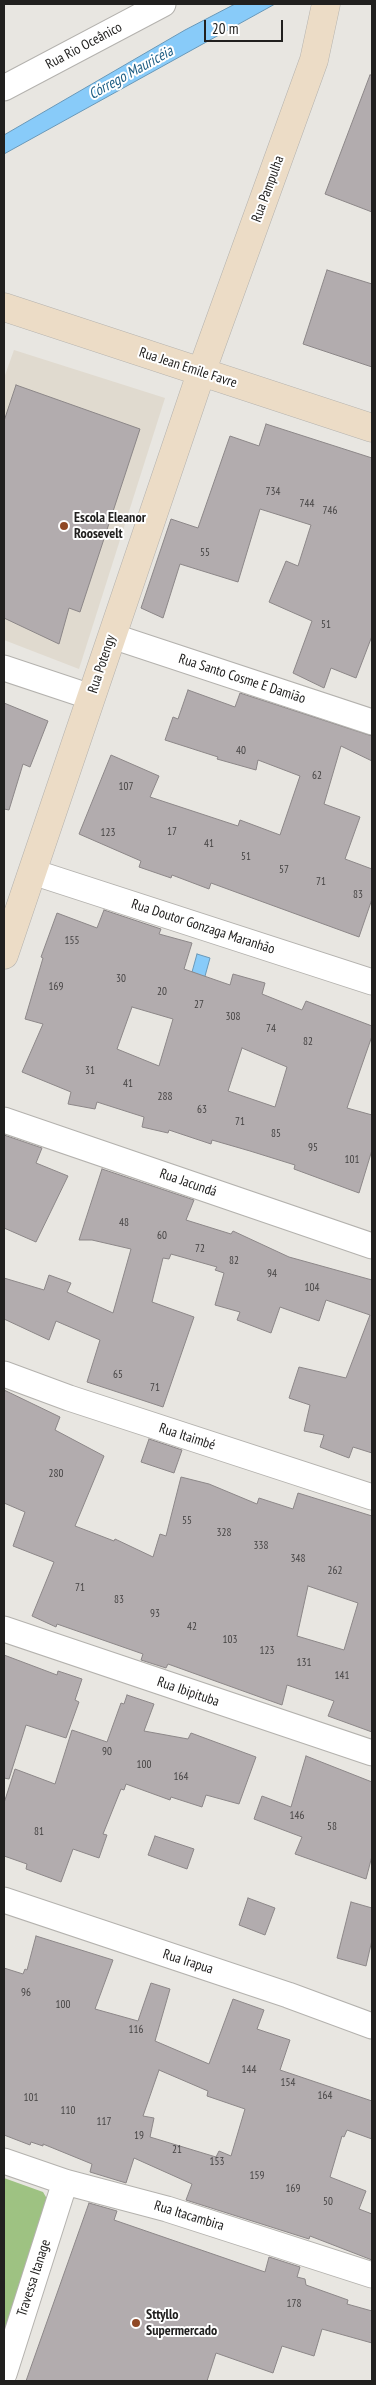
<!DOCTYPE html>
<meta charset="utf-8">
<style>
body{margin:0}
#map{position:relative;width:376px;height:2385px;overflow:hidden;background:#e8e6e1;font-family:"PT Sans Narrow",sans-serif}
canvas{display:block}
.frame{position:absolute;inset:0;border:5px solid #21201f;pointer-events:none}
.scale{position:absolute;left:204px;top:20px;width:79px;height:22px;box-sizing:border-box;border:2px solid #21201f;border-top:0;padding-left:6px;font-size:15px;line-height:18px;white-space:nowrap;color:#21201f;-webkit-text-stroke:4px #fff;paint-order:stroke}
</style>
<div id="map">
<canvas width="376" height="2385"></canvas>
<div class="frame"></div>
<div class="scale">20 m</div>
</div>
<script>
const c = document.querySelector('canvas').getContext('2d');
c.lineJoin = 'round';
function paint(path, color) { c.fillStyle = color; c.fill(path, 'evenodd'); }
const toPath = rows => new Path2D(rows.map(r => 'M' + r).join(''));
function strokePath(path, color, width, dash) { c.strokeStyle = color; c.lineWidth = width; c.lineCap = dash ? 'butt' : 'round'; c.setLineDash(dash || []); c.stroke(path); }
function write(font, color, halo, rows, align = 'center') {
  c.font = font + ' "PT Sans Narrow",sans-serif'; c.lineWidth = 4; c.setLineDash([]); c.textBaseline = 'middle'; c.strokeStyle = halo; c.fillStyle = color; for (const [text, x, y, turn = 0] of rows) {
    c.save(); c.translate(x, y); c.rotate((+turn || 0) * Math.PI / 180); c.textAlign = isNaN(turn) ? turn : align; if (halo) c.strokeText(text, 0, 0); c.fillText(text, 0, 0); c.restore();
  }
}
paint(toPath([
 [14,350,165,398,79,669,4,640,4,378]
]), '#e0dacf');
paint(toPath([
 [4,2178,43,2192,52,2207,4,2347]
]), '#9ec282');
const water = toPath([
 [235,4,275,4,4,154,4,135,185,30,235,4],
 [197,954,210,958,202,987,189,983,197,954]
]);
paint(water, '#88cbf9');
strokePath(water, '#6998b8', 1);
const building = toPath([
 [370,75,372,75,372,212,325,194,370,75],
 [327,270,372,284,372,367,303,344,327,270],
 [16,385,140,429,80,612,69,608,59,644,4,618,4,421,16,385],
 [266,424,372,458,372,636,356,678,331,668,324,688,293,673,312,621,269,602,286,561,298,566,311,525,260,509,238,582,180,564,163,618,141,608,171,519,198,528,230,436,259,446,266,424],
 [188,690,235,707,240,693,372,736,372,761,341,746,324,804,360,817,345,859,372,869,372,899,359,937,211,883,209,889,172,875,171,878,139,867,141,861,79,834,111,755,159,776,150,797,238,826,240,820,280,835,300,776,258,760,256,770,217,759,218,757,165,740,173,717,178,719,188,690],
 [4,703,48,721,30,767,23,764,9,810,4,809,4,703],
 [104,910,161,929,159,934,192,943,184,969,230,985,233,974,265,983,262,994,302,1010,306,1001,372,1026,372,1036,347,1108,372,1115,372,1150,359,1193,294,1169,295,1165,250,1151,212,1140,211,1144,169,1130,168,1133,142,1127,144,1117,97,1102,95,1109,68,1104,71,1092,22,1072,43,1024,25,1019,43,958,41,957,57,913,97,928,104,910],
 [132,1007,173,1019,159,1066,117,1049,132,1007],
 [242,1048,287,1067,275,1107,228,1091,242,1048],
 [4,1135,42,1148,36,1163,68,1176,36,1242,4,1228,4,1135],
 [102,1169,194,1200,186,1220,231,1234,233,1231,289,1257,372,1280,372,1453,353,1447,349,1458,320,1447,324,1435,304,1431,310,1405,289,1398,299,1367,346,1378,370,1315,326,1300,319,1321,280,1307,271,1333,237,1320,240,1312,215,1305,224,1273,215,1270,217,1267,171,1254,169,1259,163,1258,152,1302,194,1317,163,1407,87,1382,100,1340,56,1321,49,1340,4,1319,4,1278,44,1290,49,1275,71,1283,67,1292,113,1313,131,1249,92,1240,79,1240,102,1169],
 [4,1390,60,1417,55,1430,104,1456,75,1526,114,1541,115,1539,153,1557,160,1534,166,1536,181,1477,209,1484,257,1504,259,1498,293,1509,298,1493,372,1516,372,1732,328,1716,334,1701,287,1685,282,1705,168,1664,166,1668,141,1660,143,1654,57,1624,56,1627,32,1616,54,1562,13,1546,25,1512,4,1503,4,1390],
 [308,1586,358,1603,344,1650,297,1636,308,1586],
 [149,1439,182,1450,174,1473,141,1462,149,1439],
 [4,1655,57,1675,58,1671,82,1679,75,1700,79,1702,66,1738,26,1725,9,1779,4,1778,4,1655],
 [127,1695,154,1704,144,1731,188,1739,191,1733,256,1757,239,1804,206,1795,202,1807,171,1797,170,1800,126,1784,124,1790,121,1789,103,1834,107,1835,99,1858,73,1849,61,1882,26,1869,27,1864,4,1856,4,1803,15,1769,55,1784,72,1730,107,1742,121,1703,124,1704,127,1695],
 [306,1756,372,1782,372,1856,366,1879,295,1854,302,1837,254,1819,262,1796,291,1807,306,1756],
 [155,1836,194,1849,187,1869,148,1855,155,1836],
 [248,1898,275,1908,265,1935,239,1925,248,1898],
 [351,1902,372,1908,372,1940,366,1966,337,1958,351,1902],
 [36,1936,113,1960,95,2009,138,2021,151,1983,170,1989,155,2041,209,2064,233,1999,264,2010,257,2029,290,2040,280,2070,372,2101,372,2139,347,2130,344,2137,342,2136,330,2177,366,2191,359,2209,372,2214,372,2260,310,2236,309,2239,186,2200,192,2184,134,2158,126,2183,90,2172,92,2164,43,2144,43,2146,31,2142,30,2145,4,2135,4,1968,23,1974,25,1969,27,1970,36,1936],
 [159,2070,208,2091,207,2096,245,2109,231,2156,219,2151,216,2157,150,2137,154,2118,143,2116,159,2070],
 [89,2203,117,2211,114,2220,265,2272,269,2257,300,2267,297,2277,305,2279,306,2285,348,2300,347,2304,372,2311,372,2343,322,2329,314,2356,282,2346,273,2373,216,2353,207,2381,26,2381,89,2203]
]);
paint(building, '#b2acae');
strokePath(building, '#8c8788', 1);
const minor = toPath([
 [4,88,163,4],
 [112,636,372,722],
 [4,668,91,697],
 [33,872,372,982],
 [4,1120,372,1246],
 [4,1374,69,1398,372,1497],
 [4,1629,372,1753],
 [4,1900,288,1995,372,2026],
 [4,2161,65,2182,167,2209,372,2275],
 [4,2374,65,2182]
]);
const secondary = toPath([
 [4,307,372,428],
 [4,955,201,373,314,60,326,4]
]);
strokePath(minor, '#b4b2ae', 27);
strokePath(secondary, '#b4b2ae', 29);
strokePath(minor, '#fff', 25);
strokePath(secondary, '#ecdcc6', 28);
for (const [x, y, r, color] of [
 [64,526,5,"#8f4825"],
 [136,2323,5,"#8f4825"]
]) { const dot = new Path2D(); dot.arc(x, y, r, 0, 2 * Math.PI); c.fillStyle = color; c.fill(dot); strokePath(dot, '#fff', 2); }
write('11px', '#454343', null, [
 ["734",273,492],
 ["744",307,504],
 ["746",330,511],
 ["55",205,553],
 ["51",326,625],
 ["40",241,751],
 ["62",317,776],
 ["107",126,787],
 ["17",172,832],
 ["123",108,833],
 ["41",209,844],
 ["51",246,857],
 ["57",284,870],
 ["71",321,882],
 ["83",358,895],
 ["155",72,941],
 ["30",121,979],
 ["169",56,987],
 ["20",162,992],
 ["27",199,1005],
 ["308",233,1017],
 ["74",271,1029],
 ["82",308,1042],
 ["31",90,1071],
 ["41",128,1084],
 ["288",165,1097],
 ["63",202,1110],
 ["71",240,1122],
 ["85",276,1134],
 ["95",313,1148],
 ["101",352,1160],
 ["48",124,1223],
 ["60",162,1236],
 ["72",200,1249],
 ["82",234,1261],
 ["94",272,1274],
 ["104",312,1288],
 ["65",118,1375],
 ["71",155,1388],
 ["280",56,1474],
 ["55",187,1521],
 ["328",224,1533],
 ["338",261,1546],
 ["348",298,1559],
 ["262",335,1571],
 ["71",80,1588],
 ["83",119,1600],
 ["93",155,1614],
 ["42",192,1627],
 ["103",230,1640],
 ["123",267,1651],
 ["131",304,1663],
 ["141",342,1676],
 ["90",107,1752],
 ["100",144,1765],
 ["164",181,1777],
 ["146",297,1816],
 ["58",332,1827],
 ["81",39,1832],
 ["96",26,1993],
 ["100",63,2005],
 ["116",136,2030],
 ["144",249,2070],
 ["154",288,2083],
 ["164",325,2096],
 ["101",31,2098],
 ["110",68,2111],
 ["117",104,2122],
 ["19",139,2136],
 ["21",177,2150],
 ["153",217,2162],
 ["159",257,2176],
 ["169",293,2189],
 ["50",328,2202],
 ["178",294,2304]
]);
write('14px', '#21201f', '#fff', [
 ["Rua Rio Oceânico",84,46,-28],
 ["Rua Pampulha",268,189,-70],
 ["Rua Jean Emile Favre",188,368,18],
 ["Rua Potengy",102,664,-72],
 ["Rua Santo Cosme E Damião",242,679,18],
 ["Rua Doutor Gonzaga Maranhão",203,927,18],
 ["Rua Jacundá",188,1183,19],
 ["Rua Itaimbé",187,1437,18],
 ["Rua Ibipituba",188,1692,19],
 ["Rua Irapua",188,1962,18],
 ["Rua Itacambira",189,2216,17],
 ["Travessa Itanage",34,2278,-72]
]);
write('bold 14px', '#21201f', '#fff', [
 ["Escola Eleanor",74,518],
 ["Roosevelt",74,534],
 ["Sttyllo",146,2315],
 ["Supermercado",146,2331]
], 'left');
write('italic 15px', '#1d5d83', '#fff', [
 ["Córrego Mauricéia",131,73,-29]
]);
</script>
